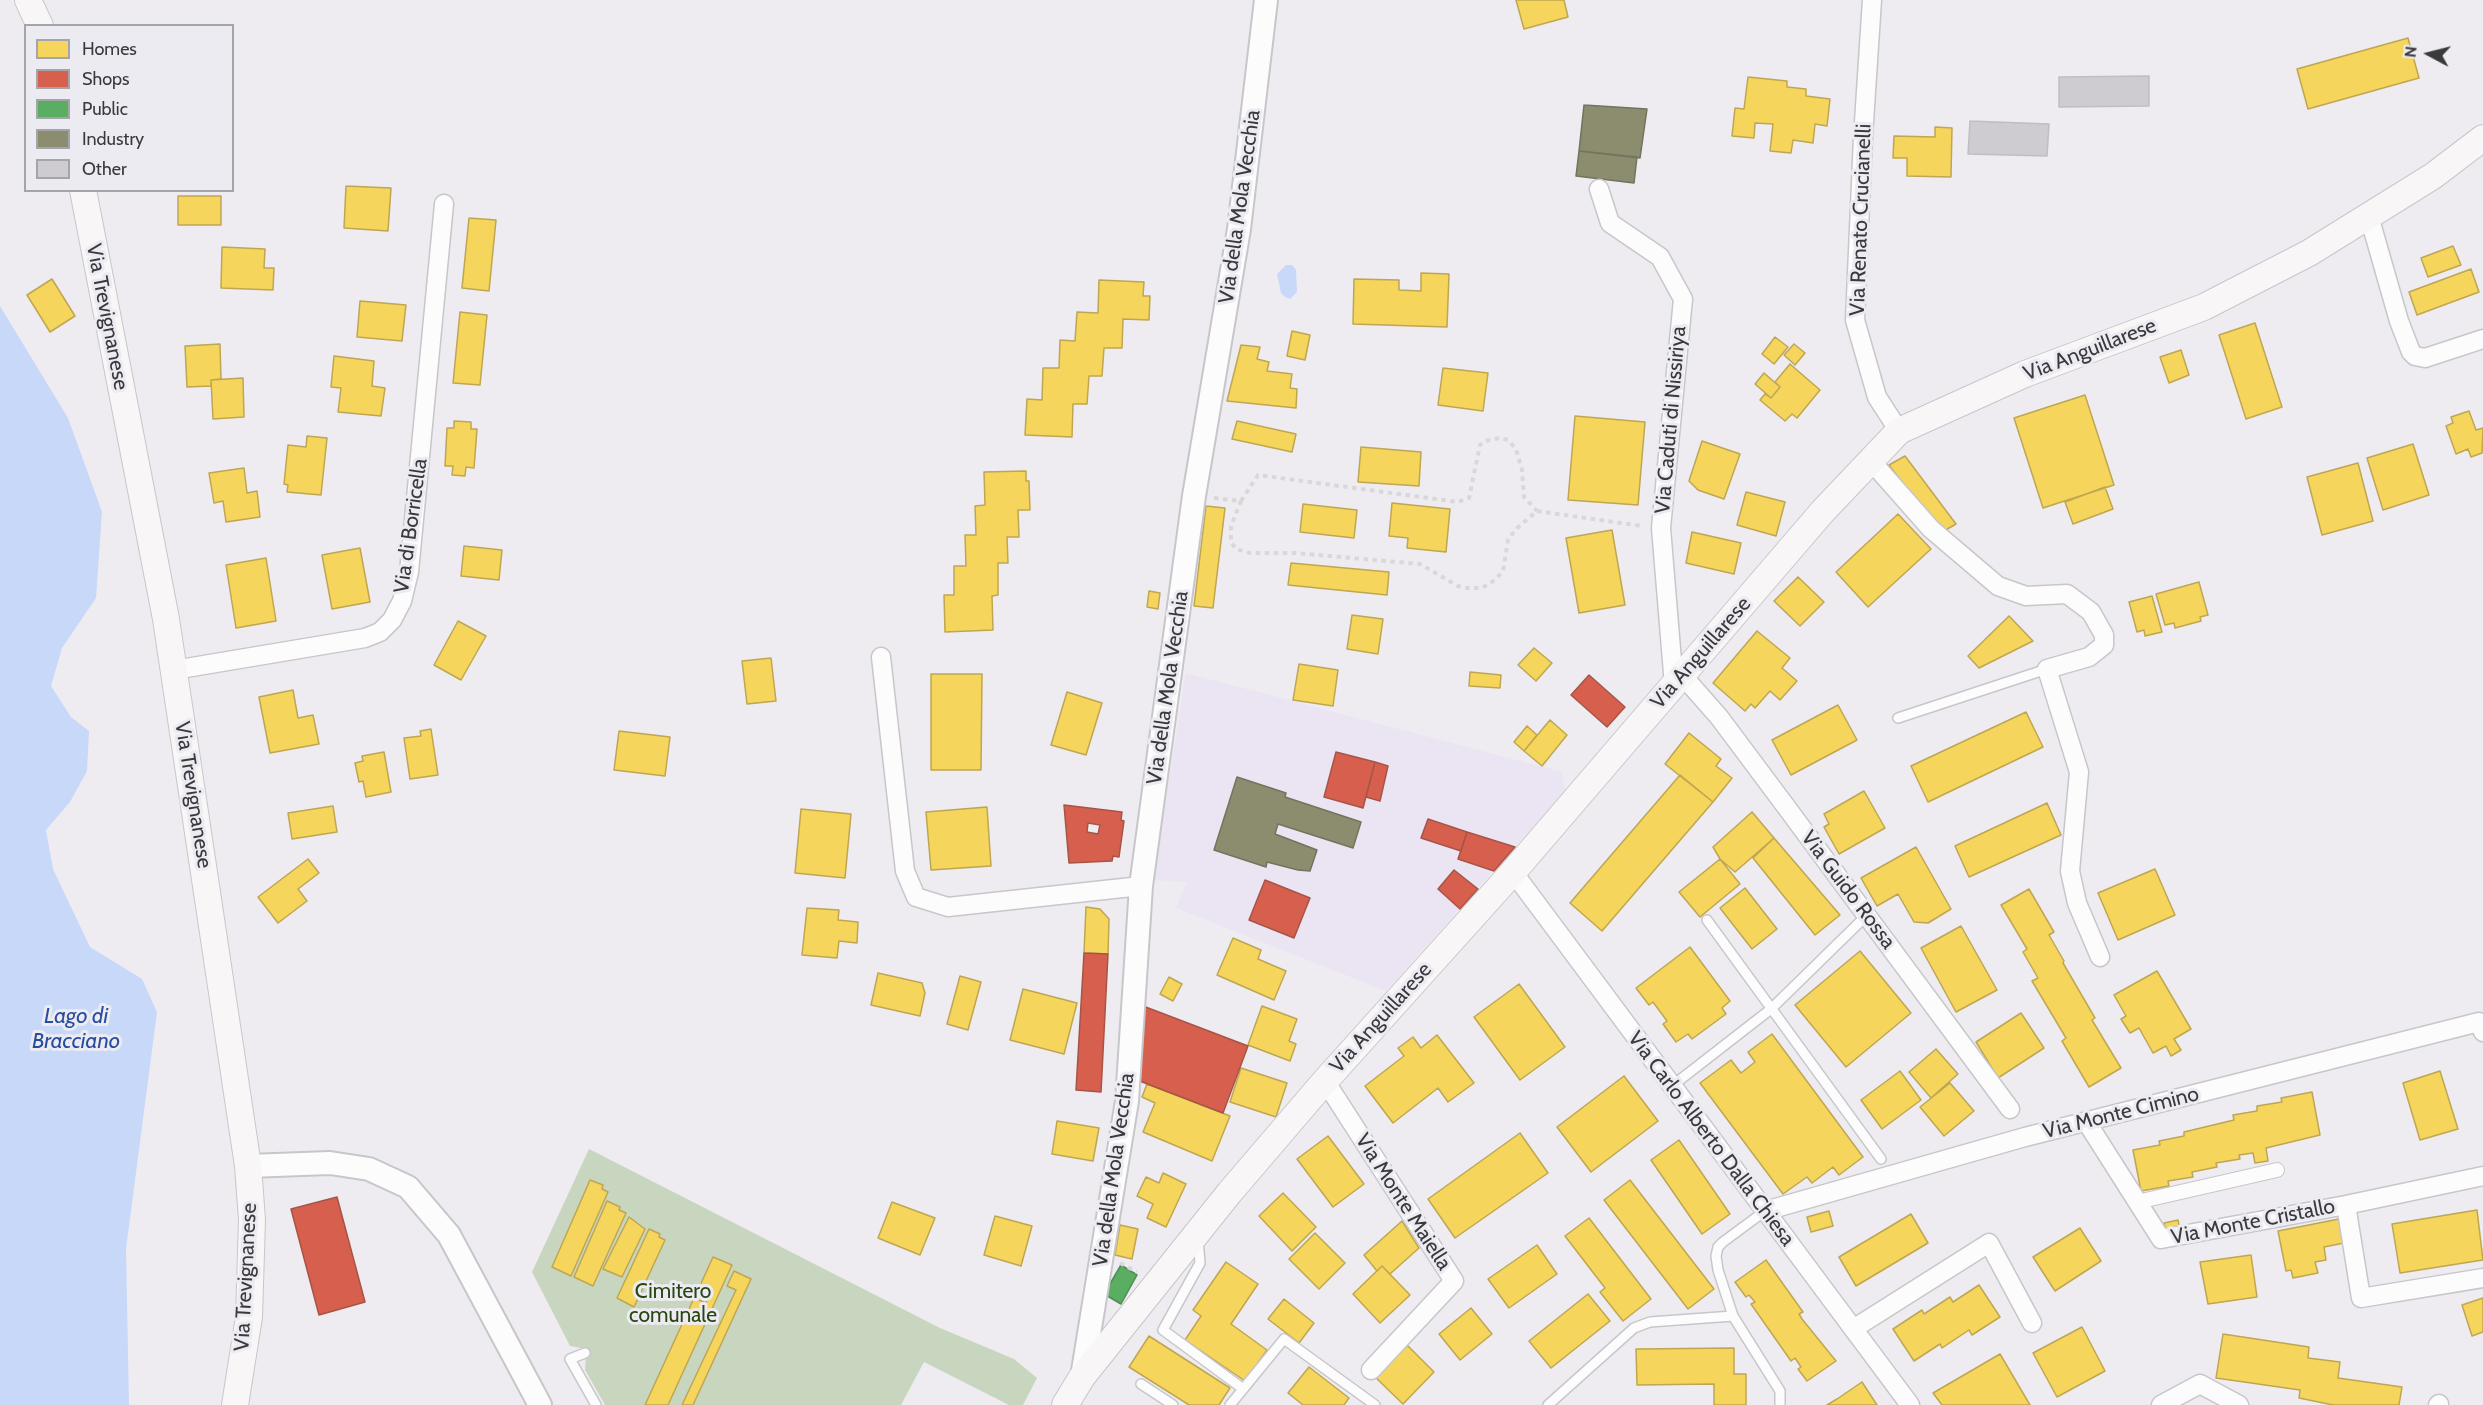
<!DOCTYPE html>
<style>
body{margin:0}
#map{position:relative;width:2483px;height:1405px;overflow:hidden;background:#eeecf1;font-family:Cabin,sans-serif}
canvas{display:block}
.legend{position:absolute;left:24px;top:24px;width:210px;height:168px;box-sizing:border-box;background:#edebf2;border:2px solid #a5a4a9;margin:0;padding:8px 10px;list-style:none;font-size:18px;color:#3a393c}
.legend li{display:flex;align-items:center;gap:12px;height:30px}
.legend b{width:30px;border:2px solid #a5a4a9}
.north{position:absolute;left:2399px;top:24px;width:60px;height:60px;-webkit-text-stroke:4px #edebf2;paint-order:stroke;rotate:277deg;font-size:16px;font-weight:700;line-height:24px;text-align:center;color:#3a393c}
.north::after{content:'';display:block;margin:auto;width:21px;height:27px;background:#3a393c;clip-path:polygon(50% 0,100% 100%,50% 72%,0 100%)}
</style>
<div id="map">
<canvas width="2483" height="1405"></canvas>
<ul class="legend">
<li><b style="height:16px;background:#f6d55c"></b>Homes</li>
<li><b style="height:16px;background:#d6604d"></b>Shops</li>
<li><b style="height:16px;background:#5aae61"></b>Public</li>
<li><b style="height:16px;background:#8c8c6e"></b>Industry</li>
<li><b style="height:16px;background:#ceccd0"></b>Other</li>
</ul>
<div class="north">N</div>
</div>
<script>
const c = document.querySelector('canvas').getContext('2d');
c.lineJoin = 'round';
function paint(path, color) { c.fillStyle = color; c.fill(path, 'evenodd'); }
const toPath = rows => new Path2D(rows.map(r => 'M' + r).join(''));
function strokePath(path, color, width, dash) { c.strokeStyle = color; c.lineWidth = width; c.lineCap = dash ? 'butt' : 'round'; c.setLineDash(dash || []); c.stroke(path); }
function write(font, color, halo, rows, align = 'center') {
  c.font = font + ' Cabin,sans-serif'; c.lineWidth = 6; c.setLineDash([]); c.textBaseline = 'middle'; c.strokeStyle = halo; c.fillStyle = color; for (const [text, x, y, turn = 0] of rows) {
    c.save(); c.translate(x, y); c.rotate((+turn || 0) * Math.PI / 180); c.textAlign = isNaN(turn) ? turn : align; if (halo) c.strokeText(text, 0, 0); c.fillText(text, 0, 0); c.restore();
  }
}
paint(toPath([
 [1186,673,1562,772,1565,791,1386,991,1176,908,1187,882,1153,880]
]), '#ebe4f2');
paint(toPath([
 [589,1149,940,1328,1014,1359,1037,1378,1023,1405,1009,1405,924,1362,901,1405,605,1405,585,1370,586,1355,581,1348,570,1346,532,1272]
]), '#c8d6bf');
paint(toPath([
 [1286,265,1292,265,1296,270,1297,292,1290,299,1285,297,1281,293,1277,274],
 [0,306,68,418,102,512,96,598,62,648,51,686,71,717,89,731,87,771,70,802,46,830,53,869,90,947,142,979,157,1012,126,1249,129,1405,0,1405]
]), '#c8d8f9');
const homes = toPath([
 [1516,0,1564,0,1568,17,1524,29,1516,0],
 [2408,38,2419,78,2308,109,2297,69,2408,38],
 [1748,77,1787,81,1787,87,1806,89,1806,96,1830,99,1827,126,1815,124,1813,143,1793,140,1791,153,1770,151,1773,124,1755,123,1754,138,1732,136,1735,108,1744,109,1748,77],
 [1935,127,1952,128,1951,177,1907,176,1907,158,1893,158,1894,136,1935,137,1935,127],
 [346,186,391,188,388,231,344,228,346,186],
 [178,196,221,196,221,225,178,225,178,196],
 [469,218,496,220,489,291,462,288,469,218],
 [2453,246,2461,265,2428,277,2421,258,2453,246],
 [222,247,265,249,264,268,274,268,273,290,221,288,222,247],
 [2471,269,2479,292,2417,315,2409,292,2471,269],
 [1421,273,1449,274,1447,327,1353,324,1354,279,1399,280,1399,290,1421,291,1421,273],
 [52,279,75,316,50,332,27,295,52,279],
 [1099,280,1144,282,1143,296,1150,296,1149,320,1123,319,1122,348,1104,348,1102,376,1089,376,1087,404,1073,404,1072,437,1025,435,1027,399,1042,400,1043,368,1059,368,1060,340,1075,341,1077,312,1098,313,1099,280],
 [360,301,406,305,402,341,357,337,360,301],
 [460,312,487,315,480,385,453,383,460,312],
 [2255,323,2282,407,2246,419,2219,335,2255,323],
 [1292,331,1310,335,1305,360,1287,356,1292,331],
 [1775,337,1788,347,1774,364,1762,354,1775,337],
 [220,344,221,379,211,380,211,386,187,387,185,346,220,344],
 [1794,344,1805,353,1795,365,1784,355,1794,344],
 [1241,345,1260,347,1257,359,1269,362,1267,371,1292,374,1290,388,1297,389,1296,408,1227,401,1241,345],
 [2181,350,2189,375,2169,383,2160,357,2181,350],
 [334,356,374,361,372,386,385,388,381,416,338,412,341,388,331,387,334,356],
 [1790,364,1820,390,1797,418,1792,414,1785,421,1760,400,1765,394,1771,398,1780,387,1775,382,1790,364],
 [1443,368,1488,373,1483,411,1438,405,1443,368],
 [1764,373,1780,387,1771,398,1755,384,1764,373],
 [243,378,244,417,213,419,211,380,243,378],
 [2085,395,2114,485,2043,508,2014,418,2085,395],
 [2469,411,2476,430,2483,428,2482,453,2471,457,2468,449,2456,454,2446,426,2453,423,2451,417,2469,411],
 [1575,416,1645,422,1638,505,1568,500,1575,416],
 [454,421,471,422,471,429,477,429,474,468,466,467,465,476,452,475,453,466,445,466,447,428,454,428,454,421],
 [1237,421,1296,434,1292,452,1232,439,1237,421],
 [307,436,327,438,321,495,287,492,288,485,284,484,288,445,306,447,307,436],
 [1702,441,1740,454,1724,499,1698,490,1689,481,1702,441],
 [2413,444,2429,495,2383,510,2367,458,2413,444],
 [1361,447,1421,452,1419,486,1358,482,1361,447],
 [1905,456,1956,524,1944,531,1932,523,1889,465,1905,456],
 [2358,463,2373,521,2322,535,2307,477,2358,463],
 [244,468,247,493,257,491,260,517,226,522,223,501,214,503,209,473,244,468],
 [1026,471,1026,481,1029,481,1030,510,1018,510,1019,537,1007,537,1008,563,998,563,998,595,992,596,993,630,945,632,944,595,954,595,954,566,966,566,965,535,976,535,975,506,985,505,984,472,1026,471],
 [2105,487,2113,509,2073,524,2065,502,2105,487],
 [1746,492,1785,502,1776,536,1737,525,1746,492],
 [1392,503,1450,509,1446,552,1407,548,1408,538,1389,536,1392,503],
 [1303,504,1357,510,1354,538,1300,532,1303,504],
 [1206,506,1225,508,1213,608,1194,606,1206,506],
 [1898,514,1931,549,1868,607,1836,572,1898,514],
 [1612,530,1625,605,1579,613,1566,538,1612,530],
 [1692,532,1741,543,1734,574,1686,563,1692,532],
 [464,546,502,550,499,580,461,576,464,546],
 [360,548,370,602,332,609,322,555,360,548],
 [266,558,276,621,236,628,226,565,266,558],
 [1291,563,1389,572,1387,595,1288,585,1291,563],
 [1798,577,1824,602,1800,626,1774,601,1798,577],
 [2199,582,2208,615,2200,617,2201,621,2175,628,2174,623,2165,625,2156,594,2199,582],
 [1149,591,1160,593,1158,609,1147,607,1149,591],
 [2152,596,2162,632,2145,636,2144,630,2137,632,2129,602,2152,596],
 [1352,615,1383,619,1378,654,1347,649,1352,615],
 [2009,616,2033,641,1979,668,1968,656,2009,616],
 [458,621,486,636,461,680,434,665,458,621],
 [1757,631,1790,658,1782,668,1797,681,1780,700,1770,691,1755,708,1751,704,1745,711,1713,683,1757,631],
 [1534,648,1552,663,1536,681,1518,665,1534,648],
 [771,658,776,701,747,704,742,661,771,658],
 [1299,664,1338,670,1333,706,1293,700,1299,664],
 [1470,672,1501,675,1500,688,1469,686,1470,672],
 [931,674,982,674,981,770,931,770,931,674],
 [293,690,298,718,313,715,319,744,270,753,259,697,293,690],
 [1067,692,1102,703,1086,755,1051,745,1067,692],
 [1838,705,1857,740,1791,775,1772,740,1838,705],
 [2026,712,2043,747,1928,802,1911,766,2026,712],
 [1550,720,1567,735,1542,766,1524,751,1550,720],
 [1527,726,1537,735,1524,751,1514,742,1527,726],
 [431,729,438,775,410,779,404,738,421,736,420,731,431,729],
 [619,731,670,737,665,776,614,770,619,731],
 [1689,733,1721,759,1716,766,1732,778,1713,802,1665,764,1689,733],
 [384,752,391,792,366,797,363,781,359,782,355,763,363,761,362,756,384,752],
 [1680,775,1713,802,1602,931,1570,903,1680,775],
 [1864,791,1885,828,1839,854,1824,827,1829,824,1824,814,1864,791],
 [2047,803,2061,835,1969,877,1955,846,2047,803],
 [333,806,337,832,292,839,288,813,333,806],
 [987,807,991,866,931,870,926,812,987,807],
 [801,809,851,814,845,878,795,873,801,809],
 [1752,812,1774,838,1735,872,1720,859,1713,847,1752,812],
 [1774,838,1840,915,1815,935,1753,858,1774,838],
 [1916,847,1951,909,1928,923,1914,922,1898,894,1877,906,1861,878,1916,847],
 [308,859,319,873,298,889,307,901,278,923,258,897,308,859],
 [1720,859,1740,884,1700,917,1679,892,1720,859],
 [2155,869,2175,915,2118,940,2098,893,2155,869],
 [1745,888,1777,929,1752,949,1720,908,1745,888],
 [2029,889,2054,932,2049,935,2064,961,2063,963,2095,1018,2092,1020,2121,1068,2089,1087,2062,1041,2066,1038,2032,981,2038,978,2023,952,2027,949,2001,905,2029,889],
 [1086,907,1100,909,1109,919,1108,954,1084,953,1086,907],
 [807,908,839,910,838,920,858,922,857,943,839,941,837,958,802,955,807,908],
 [1961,926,1997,990,1956,1012,1921,948,1961,926],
 [1233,938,1261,950,1258,959,1286,971,1274,1000,1217,975,1233,938],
 [1690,947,1730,1001,1722,1008,1726,1014,1692,1039,1688,1034,1676,1042,1663,1024,1667,1021,1653,1002,1649,1005,1636,988,1690,947],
 [1860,951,1911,1013,1846,1067,1795,1005,1860,951],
 [2157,971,2191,1029,2174,1039,2181,1050,2171,1056,2166,1046,2153,1053,2139,1028,2130,1033,2121,1019,2126,1016,2114,995,2157,971],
 [878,973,922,983,925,993,920,1016,871,1005,878,973],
 [960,976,981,982,968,1030,947,1024,960,976],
 [1169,977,1182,984,1173,1001,1160,994,1169,977],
 [1519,984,1565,1047,1520,1080,1474,1017,1519,984],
 [1023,989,1077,1003,1064,1054,1010,1040,1023,989],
 [1262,1006,1297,1019,1289,1041,1296,1044,1290,1061,1248,1045,1262,1006],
 [2021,1013,2044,1048,1998,1078,1976,1042,2021,1013],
 [1772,1034,1863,1157,1839,1175,1833,1167,1812,1183,1807,1177,1783,1194,1700,1083,1731,1060,1741,1073,1755,1062,1748,1052,1772,1034],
 [1437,1035,1474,1083,1448,1102,1438,1088,1393,1123,1365,1086,1404,1056,1398,1048,1413,1037,1421,1048,1437,1035],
 [1936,1049,1958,1074,1931,1098,1909,1072,1936,1049],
 [1241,1068,1287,1083,1276,1117,1230,1102,1241,1068],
 [1900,1071,1921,1100,1882,1129,1861,1100,1900,1071],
 [2440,1071,2458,1129,2420,1140,2403,1083,2440,1071],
 [1624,1076,1658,1121,1591,1172,1557,1127,1624,1076],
 [1950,1083,1974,1111,1944,1136,1920,1107,1950,1083],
 [1147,1084,1230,1116,1212,1161,1143,1132,1155,1103,1142,1097,1147,1084],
 [2312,1092,2320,1135,2266,1148,2268,1161,2255,1163,2253,1153,2239,1155,2240,1159,2216,1163,2217,1167,2192,1172,2193,1177,2168,1181,2169,1186,2141,1191,2133,1150,2160,1145,2159,1141,2184,1136,2184,1132,2234,1120,2233,1115,2257,1111,2257,1106,2282,1102,2281,1098,2312,1092],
 [1057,1121,1099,1128,1093,1161,1052,1154,1057,1121],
 [1520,1133,1548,1173,1455,1238,1428,1199,1520,1133],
 [1328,1136,1364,1184,1333,1207,1297,1159,1328,1136],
 [1679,1140,1730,1214,1702,1234,1651,1160,1679,1140],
 [1163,1173,1186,1184,1166,1227,1147,1218,1153,1204,1137,1196,1146,1177,1159,1183,1163,1173],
 [590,1180,603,1185,602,1189,608,1192,571,1276,552,1267,590,1180],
 [1630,1180,1714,1289,1688,1309,1604,1200,1630,1180],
 [1283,1193,1316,1227,1292,1251,1259,1216,1283,1193],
 [607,1201,620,1207,619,1210,626,1213,593,1286,574,1277,607,1201],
 [892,1202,935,1218,920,1255,878,1238,892,1202],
 [2477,1210,2483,1260,2400,1273,2392,1224,2477,1210],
 [1829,1211,1833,1226,1811,1232,1807,1217,1829,1211],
 [1911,1214,1928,1243,1856,1286,1839,1257,1911,1214],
 [995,1216,1032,1226,1021,1266,984,1255,995,1216],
 [629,1217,645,1229,622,1277,603,1269,629,1217],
 [1589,1218,1651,1299,1623,1321,1600,1292,1605,1288,1565,1236,1589,1218],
 [2339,1219,2344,1243,2324,1247,2326,1260,2315,1262,2318,1273,2293,1278,2291,1270,2286,1271,2278,1231,2339,1219],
 [2178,1220,2180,1230,2166,1233,2164,1223,2178,1220],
 [1402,1221,1419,1248,1390,1274,1382,1266,1377,1271,1364,1255,1402,1221],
 [1120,1225,1138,1229,1132,1259,1115,1255,1120,1225],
 [2080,1228,2101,1261,2055,1291,2033,1257,2080,1228],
 [649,1229,660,1234,659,1237,665,1240,634,1307,617,1298,649,1229],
 [1315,1233,1345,1263,1319,1289,1289,1259,1315,1233],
 [1537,1245,1557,1274,1509,1308,1488,1279,1537,1245],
 [2251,1255,2257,1297,2208,1304,2200,1262,2251,1255],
 [713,1257,732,1265,668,1405,645,1405,694,1298,706,1303,709,1295,698,1290,713,1257],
 [1766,1260,1803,1312,1799,1314,1802,1319,1836,1361,1807,1381,1798,1369,1801,1367,1795,1358,1791,1361,1751,1304,1755,1302,1749,1295,1746,1297,1735,1282,1766,1260],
 [1226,1262,1258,1284,1231,1324,1267,1350,1245,1381,1185,1340,1201,1316,1193,1310,1226,1262],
 [1382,1266,1410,1295,1380,1323,1353,1294,1382,1266],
 [734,1271,751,1279,693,1405,682,1405,736,1290,727,1286,734,1271],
 [1979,1285,2000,1317,1972,1335,1969,1330,1942,1348,1940,1344,1914,1361,1893,1329,1922,1310,1924,1314,1950,1297,1953,1302,1979,1285],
 [1588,1294,1610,1321,1551,1368,1529,1341,1588,1294],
 [2483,1298,2483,1332,2472,1336,2462,1305,2483,1298],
 [1284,1299,1314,1323,1299,1343,1268,1319,1284,1299],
 [1471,1308,1492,1334,1460,1360,1439,1334,1471,1308],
 [2082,1327,2105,1371,2057,1397,2033,1353,2082,1327],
 [2223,1334,2309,1347,2308,1358,2340,1362,2338,1378,2402,1387,2399,1405,2333,1405,2299,1398,2300,1390,2216,1378,2223,1334],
 [1149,1336,1230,1388,1219,1405,1189,1405,1129,1367,1149,1336],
 [1407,1345,1434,1372,1403,1404,1375,1377,1407,1345],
 [1734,1348,1734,1374,1746,1374,1746,1405,1714,1405,1714,1384,1637,1385,1636,1349,1734,1348],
 [2000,1354,2030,1405,1942,1405,1933,1393,2000,1354],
 [1309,1367,1349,1398,1344,1405,1303,1405,1288,1393,1309,1367],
 [1862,1382,1877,1405,1827,1405,1837,1399,1862,1382]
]);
paint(homes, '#f6d55c');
strokePath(homes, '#bea652', 1.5);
const shops = toPath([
 [1589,675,1625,707,1607,727,1571,695,1589,675],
 [1336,752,1375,762,1363,808,1324,797,1336,752],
 [1375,762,1388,766,1380,801,1366,797,1375,762],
 [1064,805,1122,812,1121,820,1124,821,1119,857,1113,856,1112,861,1069,863,1064,805],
 [1088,823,1100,825,1098,834,1087,832,1088,823],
 [1428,819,1467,832,1461,851,1421,838,1428,819],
 [1467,832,1515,847,1494,871,1458,859,1467,832],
 [1454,870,1478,889,1460,909,1438,889,1454,870],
 [1265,880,1310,898,1294,938,1249,920,1265,880],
 [1084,953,1108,954,1101,1092,1076,1090,1084,953],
 [1143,1006,1248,1046,1223,1113,1137,1080,1143,1006],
 [337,1197,365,1302,319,1315,291,1209,337,1197]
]);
paint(shops, '#d6604d');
strokePath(shops, '#a75448', 1.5);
const public = toPath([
 [1121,1265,1137,1275,1121,1304,1104,1294,1121,1265]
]);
paint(public, '#5aae61');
strokePath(public, '#508b56', 1.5);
const industry = toPath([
 [1584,105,1647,109,1640,158,1579,151,1584,105],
 [1579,151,1637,157,1634,183,1576,176,1579,151],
 [1237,777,1286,793,1285,797,1361,822,1353,848,1278,824,1275,834,1317,850,1310,871,1298,870,1267,862,1266,867,1214,850,1237,777]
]);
paint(industry, '#8c8c6e');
strokePath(industry, '#73735f', 1.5);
const building = toPath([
 [2149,76,2149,106,2059,107,2059,77,2149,76],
 [1970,121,2049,124,2047,156,1968,154,1970,121]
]);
paint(building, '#ceccd0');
strokePath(building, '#bfbec1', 1.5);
const service = toPath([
 [1898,718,2047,669],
 [1707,920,1881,1159],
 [1672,1086,1771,1009,1866,916],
 [1765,1211,1723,1242,1718,1247,1716,1256,1718,1270,1733,1316,1780,1391,1780,1405],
 [1198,1239,1200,1263,1163,1330,1242,1388],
 [585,1353,570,1359,596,1405],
 [1141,1384,1173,1405],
 [1230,1405,1284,1339,1375,1405],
 [1548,1405,1634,1328,1650,1322,1733,1316]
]);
const pedestrian = toPath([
 [2137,1202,2277,1170]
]);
const minor = toPath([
 [1872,0,1863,137,1855,320,1877,397,1899,431],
 [1599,189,1610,223,1660,257,1683,299,1661,528,1674,685],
 [2369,216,2399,321,2411,352,2415,356,2425,358,2483,339],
 [1871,461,1931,529,1998,586,2026,596,2067,594,2091,612,2104,635,2104,645,2089,657,2047,669,2079,772,2070,871,2077,903,2100,957],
 [881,657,905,871,916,897,948,907,1141,886],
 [174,670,365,638,380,632,392,620,402,601,409,572,444,204],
 [1682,675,1719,717,1787,808,2010,1109],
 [1513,872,1910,1405],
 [1325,1081,1454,1281,1371,1370],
 [2086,1121,2161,1239,2346,1205,2483,1176],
 [2346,1205,2361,1298,2483,1278],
 [1765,1211,2025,1137,2479,1022,2483,1032],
 [1853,1329,1989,1243,2032,1323],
 [2161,1405,2200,1384,2239,1405],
 [2438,1405,2439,1404]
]);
const tertiary = toPath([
 [248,1166,330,1163,369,1169,408,1187,449,1235,540,1405],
 [1082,1377,1127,1101,1141,886,1194,496,1239,229,1266,0]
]);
const secondary = toPath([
 [28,0,40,26],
 [83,190,166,619,248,1166,252,1220,249,1317,235,1405],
 [1065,1405,1082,1377,1230,1192,1325,1081,1513,872,1823,511,1899,431,2025,374,2204,307,2309,253,2433,176,2483,138]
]);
strokePath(service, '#c7c6c9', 12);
strokePath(pedestrian, '#c7c6c9', 16);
strokePath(minor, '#c7c6c9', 21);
strokePath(tertiary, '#c7c6c9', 26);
strokePath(secondary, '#c7c6c9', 28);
strokePath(toPath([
 [1214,498,1241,501,1231,526,1231,542,1236,549,1250,553,1295,553,1420,564,1458,586,1468,588,1482,588,1495,580,1503,571,1508,540,1516,529,1537,511,1642,526],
 [1241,501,1258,475,1458,502,1469,498,1480,445,1485,441,1500,438,1508,440,1516,449,1522,470,1524,497,1537,511],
 [1120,1263,1137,1272]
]), '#d8d8d8', 4, [4.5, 4.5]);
strokePath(service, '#fcfcfd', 9);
strokePath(pedestrian, '#fcfcfd', 14);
strokePath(minor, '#fcfcfd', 18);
strokePath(tertiary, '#fcfcfd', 22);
strokePath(secondary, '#f8f6f6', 26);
write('21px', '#3a393c', '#edebf2', [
 ["Via della Mola Vecchia",1240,207,-82],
 ["Via Renato Crucianelli",1861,220,-88],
 ["Via Trevignanese",107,317,79],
 ["Via Anguillarese",2090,350,-21],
 ["Via Caduti di Nissiriya",1671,420,-85],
 ["Via di Borricella",411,526,-82],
 ["Via Anguillarese",1701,653,-49],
 ["Via della Mola Vecchia",1168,688,-82],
 ["Via Trevignanese",193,795,81],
 ["Via Guido Rossa",1848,890,53],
 ["Via Anguillarese",1381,1018,-48],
 ["Via Monte Cimino",2121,1113,-14],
 ["Via Carlo Alberto Dalla Chiesa",1711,1139,53],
 ["Via della Mola Vecchia",1114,1170,-82],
 ["Via Monte Maiella",1403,1202,57],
 ["Via Monte Cristallo",2253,1222,-11],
 ["Via Trevignanese",246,1277,-87]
]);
write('21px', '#294510', '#edebf2', [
 ["Cimitero",673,1292],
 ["comunale",673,1316]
]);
write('italic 22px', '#274da0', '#edebf2', [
 ["Lago di",76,1017],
 ["Bracciano",76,1042]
]);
</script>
